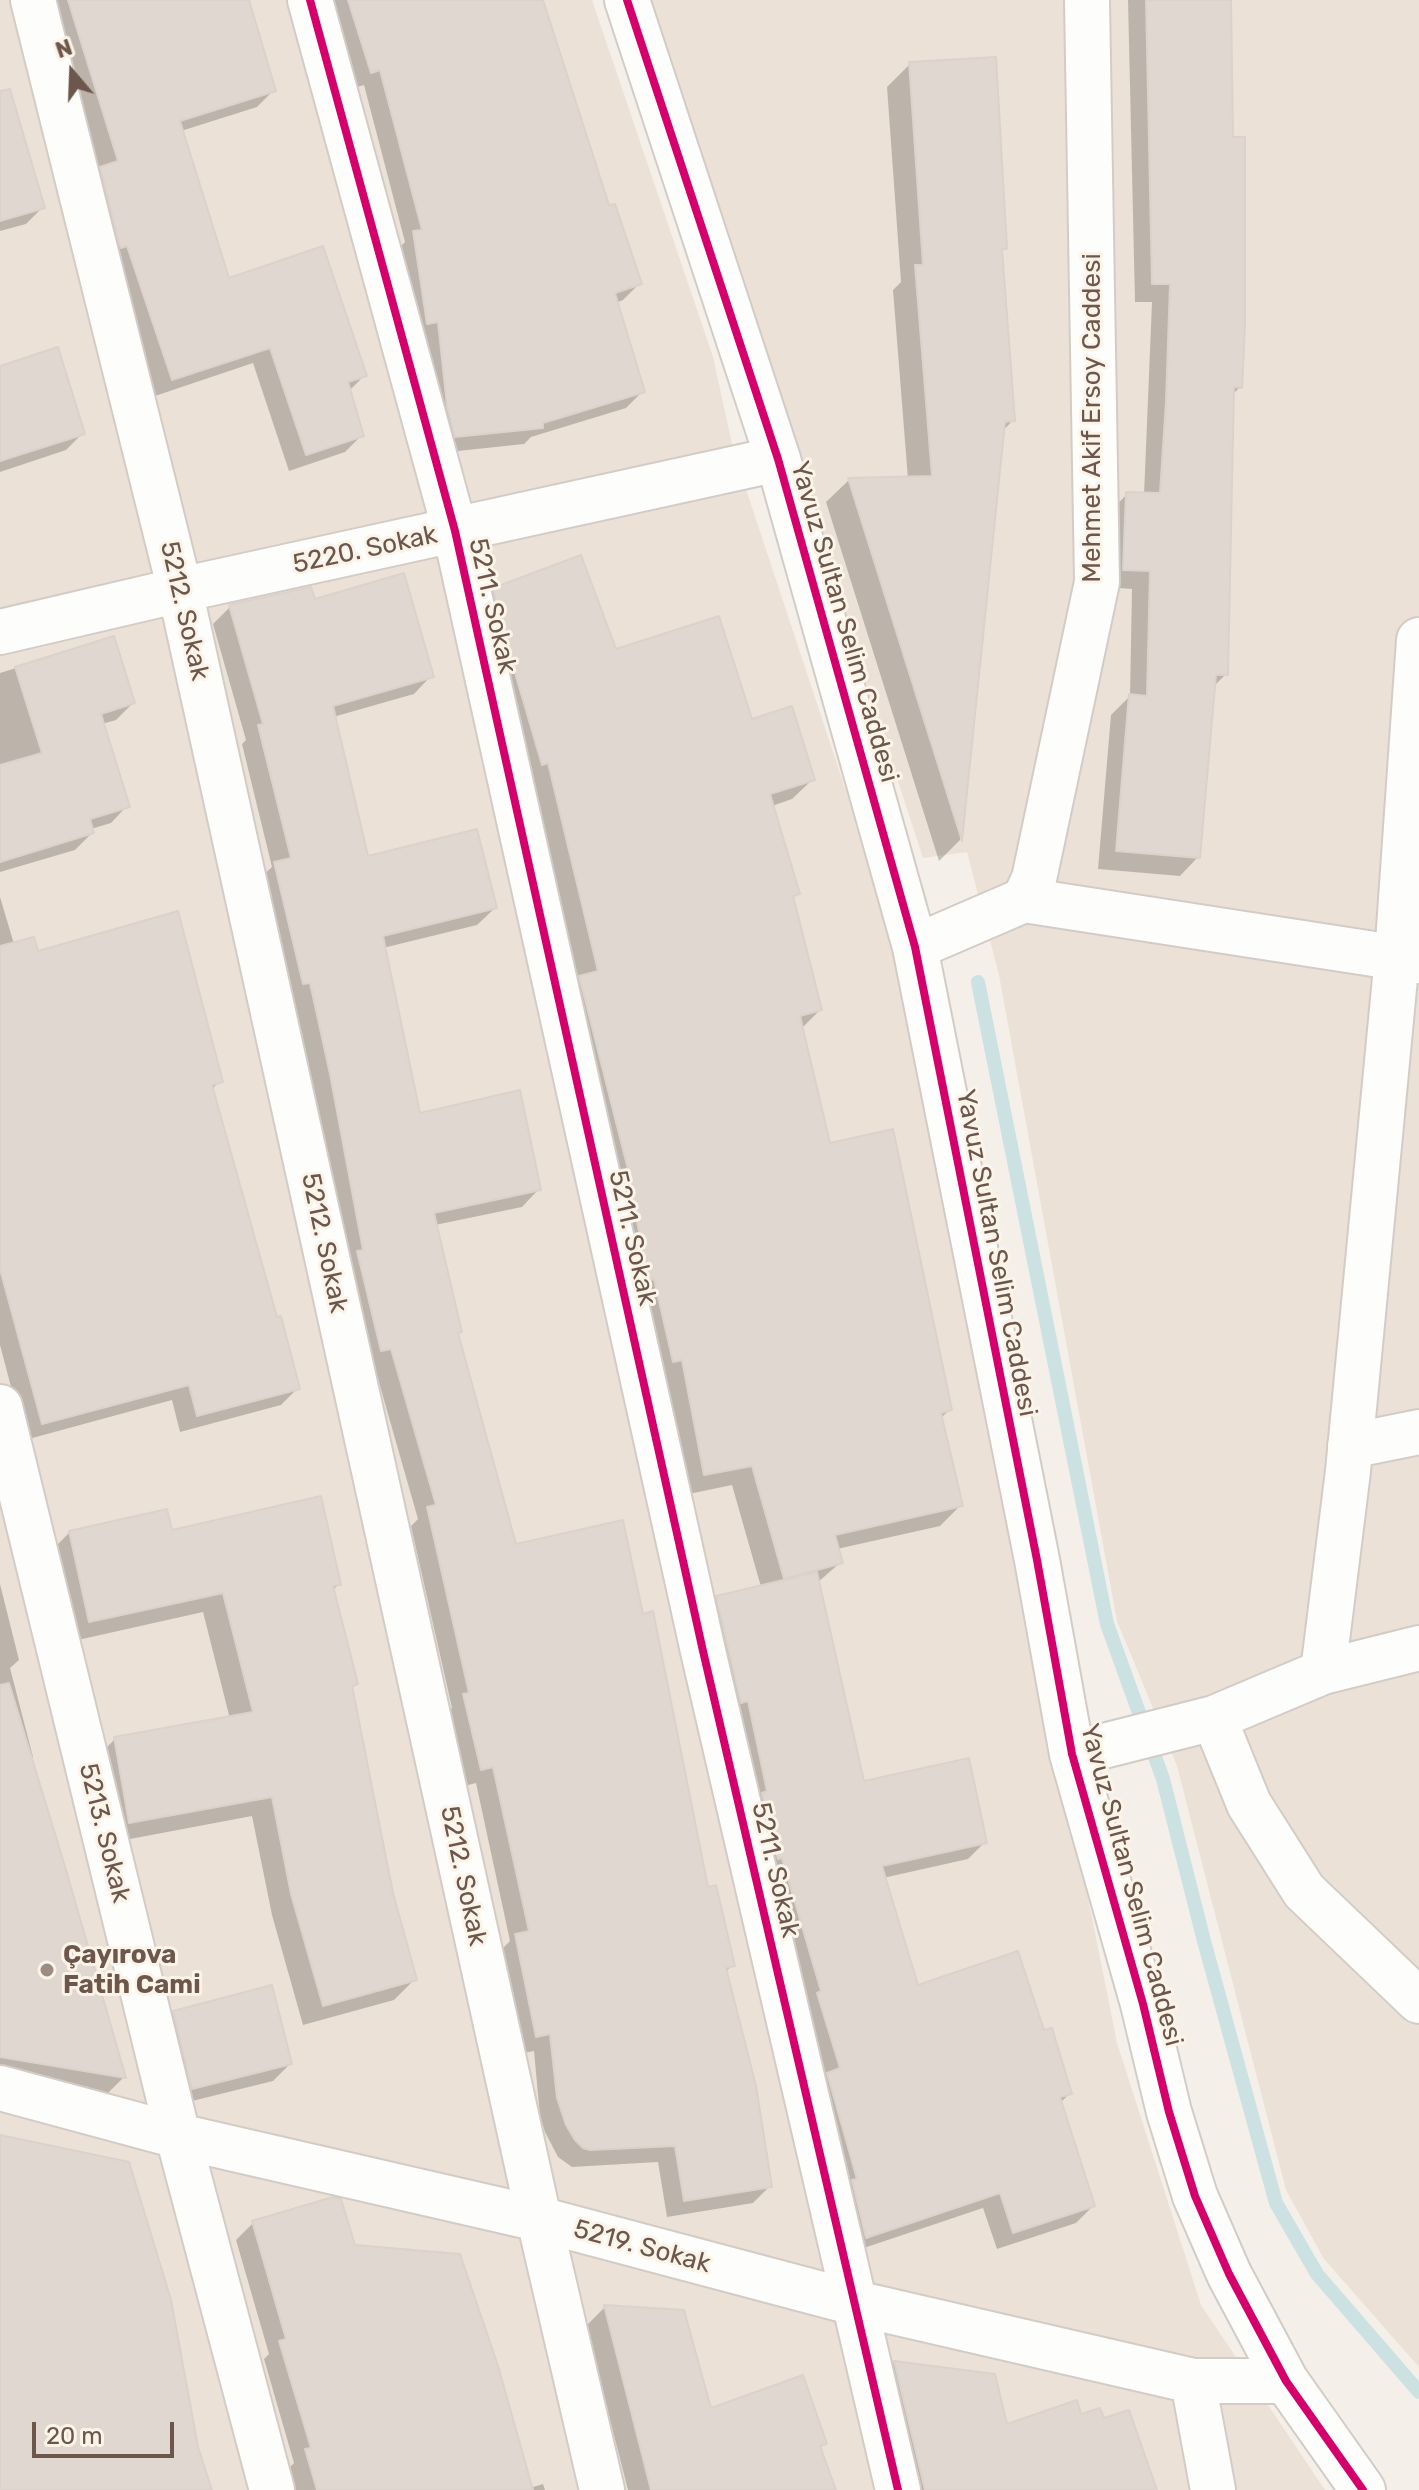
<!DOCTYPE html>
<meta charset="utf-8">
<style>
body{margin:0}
#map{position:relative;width:1419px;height:2490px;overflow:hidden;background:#f4efe8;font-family:Rubik,sans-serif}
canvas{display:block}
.north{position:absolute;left:32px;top:32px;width:80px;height:80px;-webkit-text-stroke:6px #fcf4e8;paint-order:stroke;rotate:341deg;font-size:22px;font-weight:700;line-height:32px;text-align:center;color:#6d574c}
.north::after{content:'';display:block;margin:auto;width:28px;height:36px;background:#6d574c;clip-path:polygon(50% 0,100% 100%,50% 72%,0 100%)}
.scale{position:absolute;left:32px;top:2422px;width:142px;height:36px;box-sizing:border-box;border:4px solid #6d574c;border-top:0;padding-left:10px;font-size:24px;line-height:28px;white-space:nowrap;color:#6d574c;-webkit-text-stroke:6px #fcf4e8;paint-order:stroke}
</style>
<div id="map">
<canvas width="1419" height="2490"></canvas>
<div class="north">N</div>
<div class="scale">20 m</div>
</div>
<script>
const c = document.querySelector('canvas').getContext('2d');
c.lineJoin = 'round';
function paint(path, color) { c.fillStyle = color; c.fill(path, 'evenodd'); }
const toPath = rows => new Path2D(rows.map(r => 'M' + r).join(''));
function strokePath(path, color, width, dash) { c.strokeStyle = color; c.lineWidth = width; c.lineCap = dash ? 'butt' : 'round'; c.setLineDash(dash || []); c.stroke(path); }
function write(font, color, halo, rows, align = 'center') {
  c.font = font + ' Rubik,sans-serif'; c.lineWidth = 6; c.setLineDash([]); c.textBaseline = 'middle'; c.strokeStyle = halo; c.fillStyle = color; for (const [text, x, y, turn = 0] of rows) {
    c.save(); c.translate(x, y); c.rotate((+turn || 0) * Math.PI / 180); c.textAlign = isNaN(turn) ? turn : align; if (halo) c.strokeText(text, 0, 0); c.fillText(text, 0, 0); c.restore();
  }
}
paint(toPath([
 [0,0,592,0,713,357,734,453,900,954,1117,2043,1201,2305,1325,2490,0,2490],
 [643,0,1419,0,1419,2367,1324,2259,1286,2190,1177,1766,1117,1621,999,975,967,852,923,858]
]), '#ece1d6');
paint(toPath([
 [45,0,247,0,274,90,257,107,181,131,228,281,365,375,349,391,362,435,345,452,289,471,253,363,155,396,84,186,99,171],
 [331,0,542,0,608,208,640,283,623,300,616,303,643,391,626,408,531,437,524,444,439,453,397,250,405,242,364,85,357,87,332,10],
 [1128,0,1229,0,1240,387,1232,395,1226,674,1213,687,1198,857,1180,876,1098,869,1111,715,1130,696,1132,589,1105,587,1109,513,1127,494,1144,495,1152,302,1135,302],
 [910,64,1005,248,1000,253,1013,420,1002,432,960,840,939,861,826,502,849,480,908,479,893,290,901,282,887,87],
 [0,151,43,207,26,224,0,231],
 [0,368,83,433,66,450,0,472],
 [494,590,751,721,813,779,792,799,772,806,798,893,791,900,820,1010,801,1029,828,1145,950,1409,940,1419,960,1506,940,1526,837,1549,841,1562,817,1583,862,1783,985,1842,968,1859,883,1878,916,1987,1043,2033,1070,2093,1060,2103,1093,2206,1076,2223,997,2249,983,2208,849,2253,700,1615,717,1598,761,1587,732,1485,684,1495,474,610],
 [313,601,431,676,414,694,333,717,367,859,495,908,477,925,383,948,418,1115,539,1189,522,1207,435,1225,460,1332,456,1335,514,1546,707,1889,732,1965,725,1973,770,2186,753,2203,667,2217,658,2162,572,2167,558,2157,545,2132,540,2116,534,2051,519,2054,498,1953,510,1941,476,1783,464,1786,446,1714,452,1708,411,1526,418,1519,374,1365,364,1367,293,999,286,1001,257,881,272,867,242,744,246,740,213,624,230,607],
 [113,638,133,703,116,720,102,724,127,806,111,823,91,829,92,833,75,850,0,872,0,673],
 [0,897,14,944,37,954,220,1081,211,1090,275,1319,298,1388,281,1405,180,1432,172,1400,25,1440,0,1345],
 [70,1532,170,1533,339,1584,332,1591,356,1684,350,1689,391,1893,414,1980,394,2000,303,2025,272,1915,252,1816,109,1843,94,1760,115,1739,230,1719,203,1612,69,1642,49,1553],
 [0,1584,19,1660,10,1668,33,1757,30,1759,124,2077,104,2097,0,2080],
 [174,2012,290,2064,273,2081,176,2105,157,2029],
 [253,2223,353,2246,530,2488,543,2484,545,2490,296,2490,289,2468,294,2463,264,2359,269,2354,236,2240],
 [605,2307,709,2410,825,2443,819,2449,834,2490,628,2490,586,2326],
 [894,2363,993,2375,1006,2426,1080,2417,1103,2421,1153,2490,902,2490,876,2382]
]), '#0003');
strokePath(toPath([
 [978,982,1107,1624,1163,1779,1204,1941,1276,2203,1317,2274,1419,2392]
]), '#cbe1e2', 14);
const building = toPath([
 [68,0,249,0,276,91,180,121,229,278,323,246,367,376,348,382,364,436,306,455,270,348,172,380,127,246,121,248,119,243,100,167,118,161,68,0],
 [348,0,543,0,609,205,615,204,642,284,615,293,645,392,543,423,543,428,455,437,447,406,438,322,427,324,413,231,422,230,380,70,371,73,348,0],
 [1146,0,1231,0,1233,137,1245,137,1245,325,1242,388,1234,387,1228,675,1216,675,1200,858,1116,851,1129,694,1147,696,1150,571,1123,570,1126,492,1160,493,1166,401,1170,284,1152,284,1146,0],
 [996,57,1007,249,1002,249,1015,421,1005,422,962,841,848,478,932,476,915,265,923,265,909,62,996,57],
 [10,89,45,208,0,221,0,91,10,89],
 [58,347,85,434,0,461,0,366,58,347],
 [581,555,616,649,719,616,752,719,792,706,815,780,770,794,800,894,793,896,822,1010,800,1016,830,1143,893,1129,952,1410,941,1413,963,1506,835,1535,843,1563,784,1579,752,1466,704,1475,682,1360,673,1362,654,1279,650,1280,629,1186,632,1185,579,976,598,971,548,763,542,765,511,659,509,659,493,588,581,555],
 [404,573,434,677,333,706,368,856,477,829,497,908,383,936,420,1113,520,1090,541,1190,434,1213,462,1332,458,1333,516,1544,623,1520,643,1614,653,1611,708,1887,716,1885,735,1966,726,1968,756,2086,772,2187,684,2201,675,2146,590,2150,583,2148,575,2140,566,2125,557,2098,550,2034,536,2037,515,1934,529,1931,493,1767,481,1770,463,1694,469,1693,427,1507,436,1505,391,1349,381,1351,357,1251,363,1250,330,1074,310,983,303,984,274,862,291,858,258,725,263,724,229,605,311,587,315,599,404,573],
 [114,636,135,703,101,714,130,807,90,819,94,833,0,862,0,765,42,753,15,667,114,636],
 [178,911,223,1082,212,1085,277,1317,281,1316,300,1389,197,1416,189,1385,42,1424,0,1269,0,946,34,937,38,951,178,911],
 [321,1496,341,1585,333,1586,358,1684,352,1686,393,1893,417,1980,323,2006,291,1894,272,1797,129,1823,114,1737,253,1712,223,1593,89,1622,69,1531,167,1509,172,1530,321,1496],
 [817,1572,864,1781,969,1758,987,1843,882,1866,918,1985,1018,1951,1044,2030,1052,2028,1072,2094,1060,2097,1095,2206,1013,2233,1000,2193,866,2238,852,2180,857,2179,827,2073,840,2068,817,1993,821,1991,782,1858,778,1859,762,1793,767,1791,748,1701,741,1703,716,1596,817,1572],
 [9,1683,66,1870,126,2078,0,2057,0,1685,9,1683],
 [272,1985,292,2064,192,2089,173,2011,272,1985],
 [0,2135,129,2162,171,2300,198,2447,212,2490,0,2490,0,2135],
 [333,2197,341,2199,355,2245,460,2254,498,2366,533,2490,317,2490,305,2449,311,2448,279,2341,286,2339,252,2221,333,2197],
 [604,2305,684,2310,711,2408,803,2375,827,2444,820,2446,836,2490,651,2490,604,2305],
 [894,2361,995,2374,1007,2424,1077,2400,1081,2414,1100,2408,1104,2418,1129,2410,1157,2490,925,2490,894,2361]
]);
paint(building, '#e0d7d1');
strokePath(building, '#dcd2cb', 2);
const minor = toPath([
 [33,0,180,590,539,2219,602,2490],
 [310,0,455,531,703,1651,898,2490],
 [627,0,778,459,915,947,1037,1560,1072,1754,1143,2004,1169,2112,1195,2196,1229,2274,1286,2381,1363,2490],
 [0,632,180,590,778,459],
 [1024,900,1419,961],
 [915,947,1024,900,1034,879,1097,582,1087,0],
 [0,1407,178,2136,272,2490],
 [1350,1446,1419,1432],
 [1323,1672,1348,1471,1397,957,1419,640],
 [1214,1718,1249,1804,1304,1891,1419,2001],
 [1072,1754,1214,1718,1323,1672,1419,1648],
 [0,2088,178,2136,539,2219,855,2303,1193,2381,1286,2381],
 [1193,2381,1213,2490]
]);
strokePath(minor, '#d3ccc6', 48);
strokePath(minor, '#fdfdfc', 44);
strokePath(toPath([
 [310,0,455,531,703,1651,898,2490],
 [627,0,778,459,915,947,1037,1560,1072,1754,1143,2004,1169,2112,1195,2196,1229,2274,1286,2381,1363,2490]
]), '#d6006c', 8);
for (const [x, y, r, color] of [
 [47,1970,8,"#9c8c83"]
]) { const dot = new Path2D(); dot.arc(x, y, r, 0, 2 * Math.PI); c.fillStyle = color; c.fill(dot); strokePath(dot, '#fcf4e8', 3); }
write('26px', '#6d574c', '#fcf4e8', [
 ["Mehmet Akif Ersoy Caddesi",1092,418,-90],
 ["5220. Sokak",365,550,-12],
 ["5211. Sokak",492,606,77],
 ["5212. Sokak",184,611,77],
 ["Yavuz Sultan Selim Caddesi",844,622,74],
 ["5211. Sokak",632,1238,77],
 ["5212. Sokak",324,1243,78],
 ["Yavuz Sultan Selim Caddesi",996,1253,79],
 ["5213. Sokak",104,1833,76],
 ["5211. Sokak",775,1870,77],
 ["5212. Sokak",463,1876,78],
 ["Yavuz Sultan Selim Caddesi",1131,1885,75],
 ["5219. Sokak",642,2247,15]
]);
write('bold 26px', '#6d574c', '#fcf4e8', [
 ["Çayırova",63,1955],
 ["Fatih Cami",63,1985]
], 'left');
</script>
